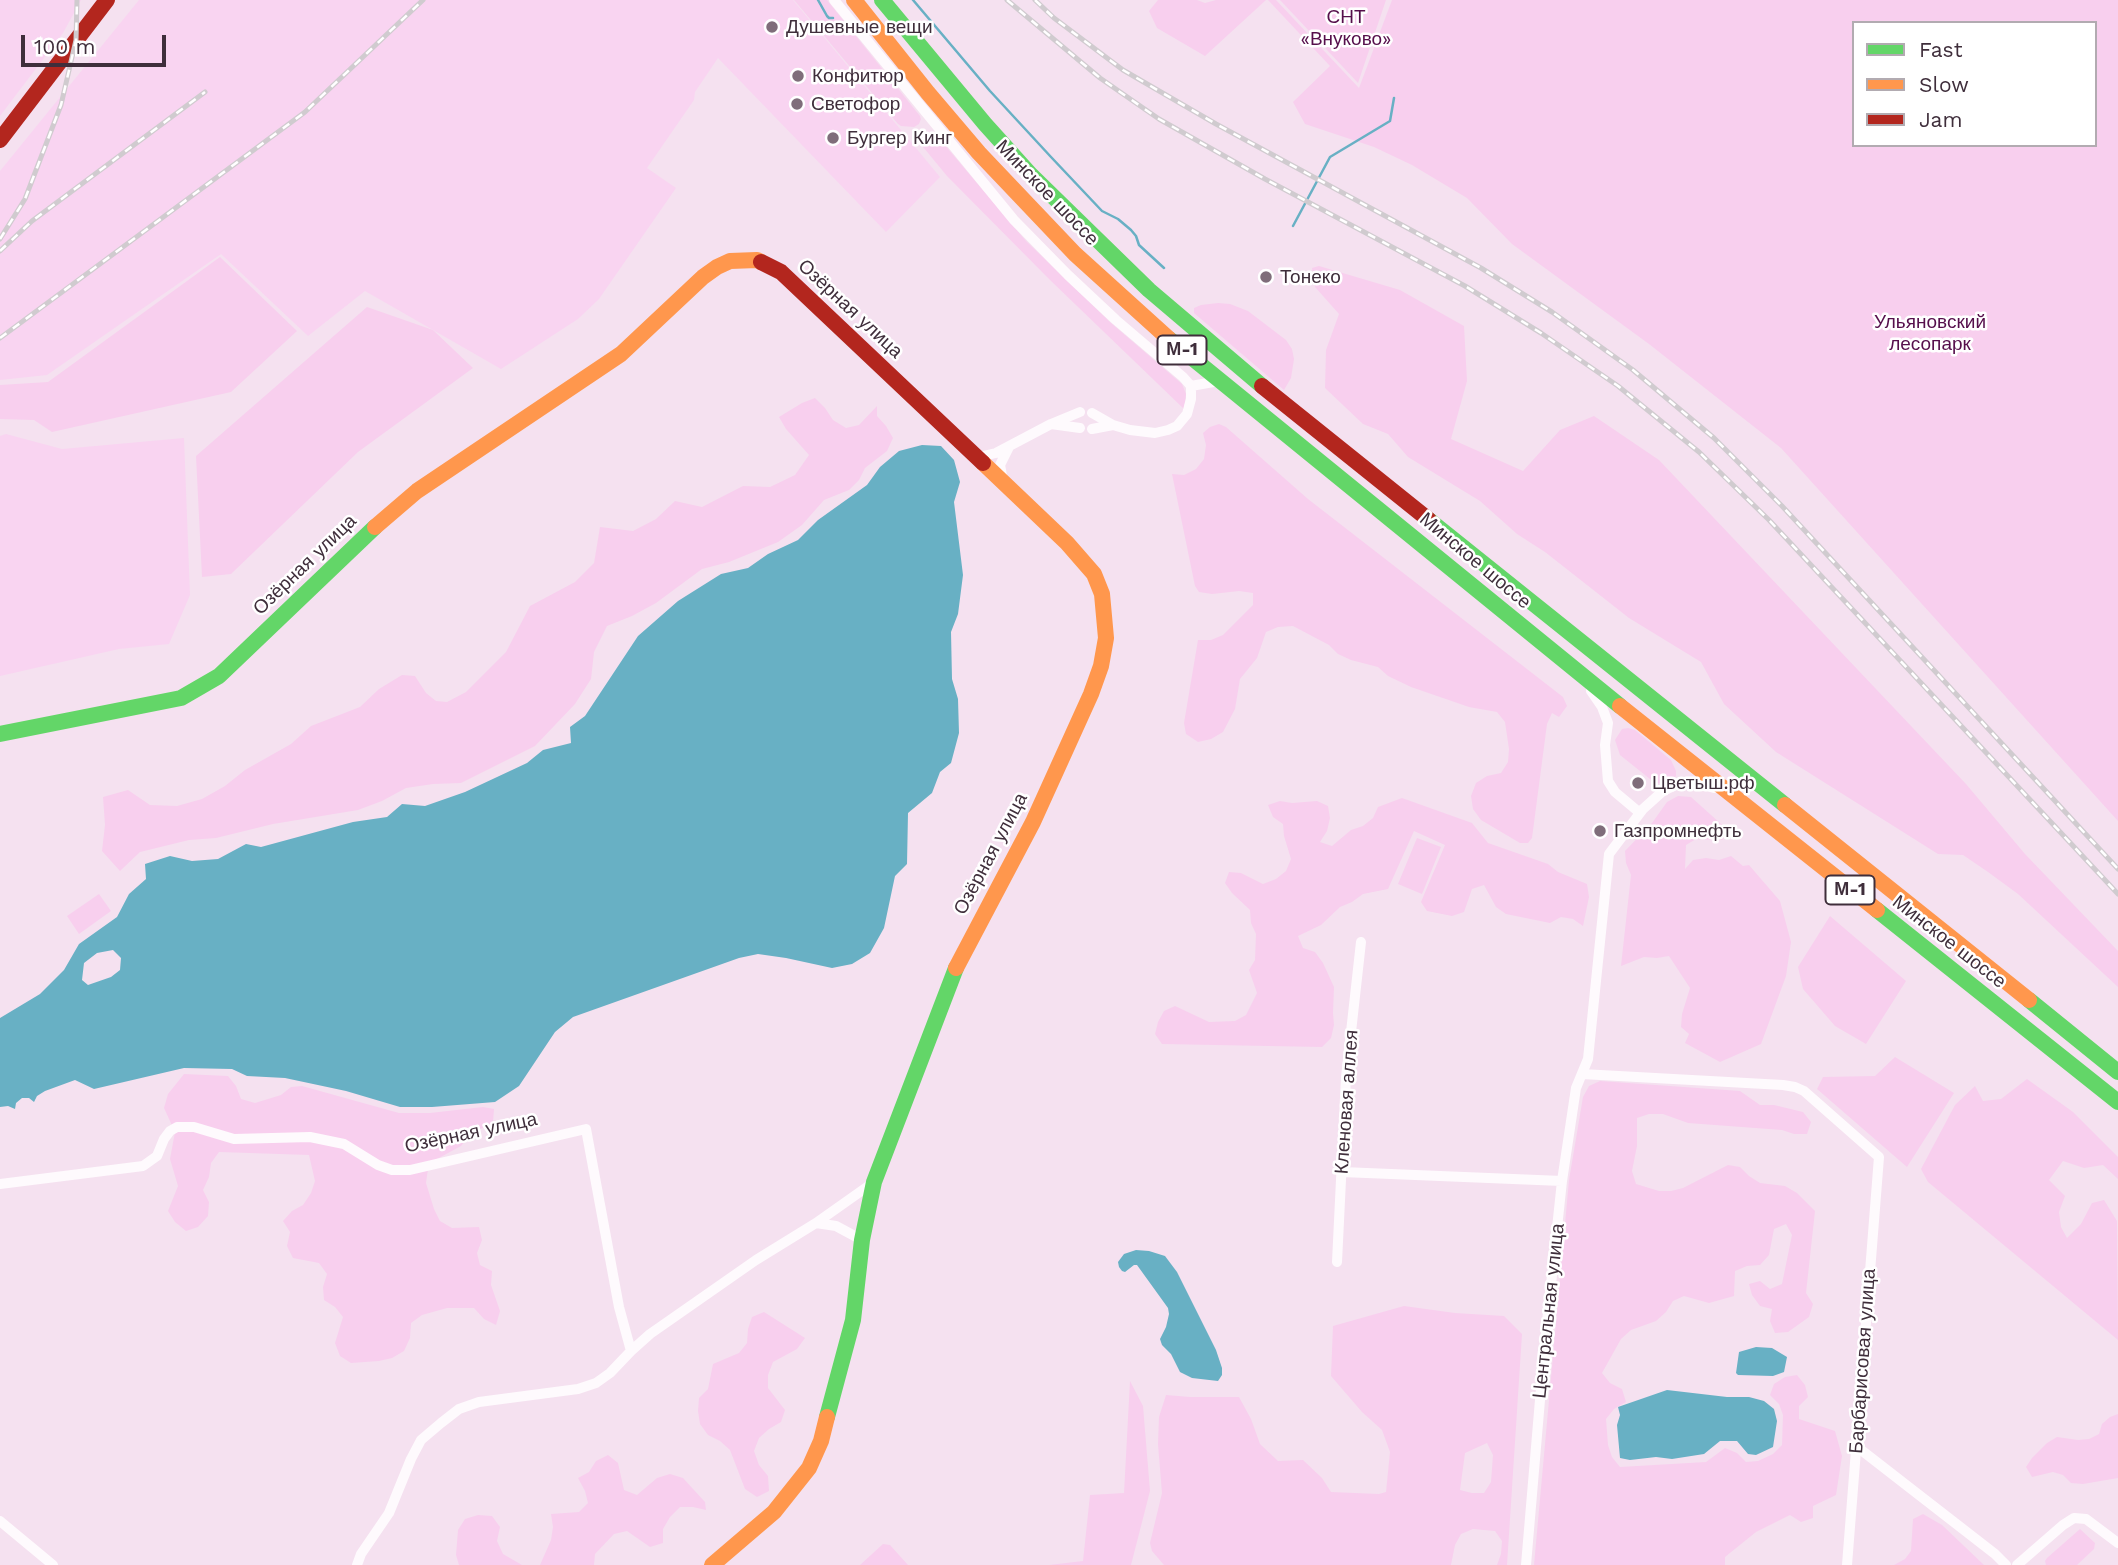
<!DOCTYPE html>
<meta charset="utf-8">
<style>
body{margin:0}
#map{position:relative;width:2118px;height:1565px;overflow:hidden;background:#f5e1f0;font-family:"Work Sans",sans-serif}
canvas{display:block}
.legend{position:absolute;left:1852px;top:21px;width:245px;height:126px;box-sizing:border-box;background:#fff;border:2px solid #b2abb1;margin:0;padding:9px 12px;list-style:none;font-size:21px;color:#3f2e3b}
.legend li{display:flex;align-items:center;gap:14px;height:35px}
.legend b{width:35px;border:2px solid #b2abb1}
.scale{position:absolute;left:21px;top:35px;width:145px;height:32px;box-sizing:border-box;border:4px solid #3f2e3b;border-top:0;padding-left:9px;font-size:21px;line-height:24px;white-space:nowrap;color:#3f2e3b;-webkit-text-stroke:5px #fff;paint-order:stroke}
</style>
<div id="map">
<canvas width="2118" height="1565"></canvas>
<ul class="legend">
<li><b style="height:9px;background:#63d668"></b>Fast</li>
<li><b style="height:9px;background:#ff974d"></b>Slow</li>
<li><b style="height:9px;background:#b3261e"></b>Jam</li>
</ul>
<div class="scale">100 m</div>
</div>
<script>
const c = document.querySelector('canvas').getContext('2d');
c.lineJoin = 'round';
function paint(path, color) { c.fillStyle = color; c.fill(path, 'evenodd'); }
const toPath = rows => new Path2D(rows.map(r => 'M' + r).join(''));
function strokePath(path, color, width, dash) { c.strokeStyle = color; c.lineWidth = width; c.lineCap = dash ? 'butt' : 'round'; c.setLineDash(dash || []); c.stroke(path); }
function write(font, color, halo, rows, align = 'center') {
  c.font = font + ' "Work Sans",sans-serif'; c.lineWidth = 5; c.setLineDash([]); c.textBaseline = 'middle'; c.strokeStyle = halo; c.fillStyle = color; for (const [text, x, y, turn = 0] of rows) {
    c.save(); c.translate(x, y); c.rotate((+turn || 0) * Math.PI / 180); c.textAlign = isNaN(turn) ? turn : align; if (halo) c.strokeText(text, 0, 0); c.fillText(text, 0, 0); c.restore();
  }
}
paint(toPath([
 [0,0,81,0,63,33,0,116],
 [139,0,793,0,940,177,886,232,718,58,695,92,694,100,647,168,676,188,599,299,578,319,501,369,365,291,308,336,221,254,47,375,0,380,0,171],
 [6,434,62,449,184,438,190,595,169,644,119,649,0,676,0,436]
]), '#f9d4f1');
paint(toPath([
 [794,0,827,0,920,116,921,119,919,124,914,127,901,126,898,124],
 [1158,0,1197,0,1205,3,1216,0,1266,0,1205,56,1157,28,1149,11],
 [1268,0,1276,0,1359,88,1392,0,2118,0,2118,821,1781,448,1649,344,1512,244,1467,198,1412,165,1374,147,1305,124,1293,102,1330,66],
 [1854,23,2095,23,2095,145,1854,145],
 [1280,0,1386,0,1358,83],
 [914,136,932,137,943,143,1026,241,1111,323,1182,384,1186,394,1184,409,1050,280,947,176],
 [220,257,297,331,231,392,52,432,34,420,0,419,0,385,48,382],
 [1319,266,1400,290,1464,326,1467,381,1451,439,1523,471,1560,430,1594,416,1659,460,1966,784,2025,854,2118,951,2118,987,2018,894,1988,872,1963,855,1938,854,1776,752,1724,704,1701,662,1629,618,1545,552,1517,534,1480,501,1408,457,1388,434,1363,424,1325,388,1326,350,1339,314,1315,287,1312,268],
 [1218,303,1230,304,1248,311,1286,340,1292,349,1294,359,1291,378,1284,390,1194,313,1194,308,1201,305],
 [367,307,433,330,473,368,358,452,231,574,202,577,196,456],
 [815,398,825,408,833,420,846,428,859,425,877,406,877,416,886,426,893,438,887,451,865,468,859,480,849,490,824,500,802,525,778,542,729,562,702,569,656,603,632,616,607,626,594,652,591,679,575,704,535,746,461,783,433,784,406,788,382,801,358,810,273,824,216,838,189,840,140,852,120,871,102,851,105,825,103,797,128,790,150,805,177,806,202,799,225,786,245,770,291,744,311,726,360,707,379,689,402,675,415,676,426,693,436,701,447,702,466,692,506,652,530,606,575,582,594,563,600,527,633,531,656,519,675,501,702,507,743,486,770,487,795,475,809,455,786,429,779,417,802,403],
 [1219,424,1226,427,1308,499,1563,697,1567,706,1559,717,1552,713,1547,724,1532,838,1528,843,1520,843,1481,820,1473,809,1471,796,1476,783,1487,776,1501,773,1508,762,1509,749,1505,722,1497,712,1469,707,1411,687,1388,676,1378,667,1351,660,1338,654,1329,645,1293,626,1278,627,1266,632,1257,658,1240,679,1235,709,1223,732,1211,739,1198,742,1186,734,1184,723,1198,640,1211,640,1223,635,1253,605,1253,593,1239,591,1212,594,1199,592,1195,586,1172,474,1184,475,1196,469,1204,459,1206,445,1203,433,1210,427],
 [1628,728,1635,730,1671,760,1676,771,1676,776,1671,781,1667,784,1655,783,1620,755,1615,740,1622,729],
 [1678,796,1691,797,1730,832,1722,840,1696,839,1686,845,1685,869,1693,860,1706,858,1719,860,1731,856,1743,866,1749,865,1780,901,1791,942,1786,976,1761,1044,1720,1062,1685,1043,1689,1034,1681,1027,1682,1014,1690,988,1669,956,1657,958,1644,957,1621,966,1631,875,1626,863,1625,851,1652,823,1667,802],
 [1402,798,1472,823,1488,843,1548,864,1558,872,1587,884,1589,897,1583,926,1573,919,1561,917,1550,923,1506,914,1496,907,1484,885,1472,889,1464,912,1452,916,1427,911,1421,902,1445,845,1414,831,1388,889,1363,894,1352,902,1340,907,1321,925,1298,936,1303,948,1315,952,1323,963,1334,987,1333,1013,1334,1025,1331,1038,1322,1047,1162,1044,1155,1034,1158,1022,1164,1011,1175,1006,1209,1022,1235,1021,1246,1015,1257,993,1249,970,1255,960,1256,934,1251,923,1250,910,1232,893,1225,883,1229,872,1241,873,1263,884,1276,879,1286,871,1291,859,1284,836,1283,824,1273,817,1268,805,1280,801,1292,803,1317,801,1328,806,1330,818,1327,831,1320,842,1332,846,1351,830,1363,826,1373,818,1378,807],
 [1417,838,1441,847,1422,894,1398,884],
 [99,894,111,911,79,934,67,916],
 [1830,916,1906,981,1866,1044,1835,1026,1803,989,1798,967],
 [1895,1057,1954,1093,1907,1167,1817,1089,1823,1077,1875,1076],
 [184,1074,228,1076,236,1086,241,1099,255,1103,281,1095,291,1087,302,1086,399,1113,430,1113,483,1107,494,1109,493,1122,470,1135,461,1146,437,1159,428,1169,426,1183,434,1209,440,1221,452,1228,479,1227,482,1240,477,1253,480,1265,492,1271,491,1285,500,1311,496,1325,484,1319,474,1308,447,1308,422,1315,411,1323,410,1338,404,1351,392,1358,379,1361,351,1363,340,1356,335,1343,343,1317,335,1307,324,1300,323,1287,327,1274,319,1263,293,1258,287,1246,290,1232,283,1221,292,1211,303,1205,311,1193,315,1181,309,1155,219,1152,211,1163,209,1177,203,1190,209,1202,208,1216,198,1227,186,1231,175,1222,168,1211,178,1186,170,1159,175,1132,164,1108,168,1094],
 [2027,1079,2073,1112,2118,1157,2118,1179,2103,1165,2084,1168,2063,1161,2049,1180,2065,1196,2059,1212,2061,1227,2067,1238,2081,1224,2092,1203,2104,1200,2117,1221,2118,1340,1928,1182,1921,1169,1955,1105,1975,1086,1983,1101,2001,1099],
 [1600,1081,1740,1091,1760,1105,1774,1105,1803,1112,1811,1122,1807,1134,1794,1134,1782,1130,1688,1123,1663,1114,1649,1114,1637,1118,1637,1146,1632,1171,1636,1184,1659,1191,1671,1191,1683,1188,1728,1165,1740,1167,1749,1176,1760,1183,1785,1186,1797,1193,1815,1211,1806,1293,1813,1304,1809,1317,1788,1332,1775,1333,1770,1321,1772,1309,1760,1306,1752,1295,1749,1284,1760,1281,1770,1289,1782,1284,1792,1235,1786,1224,1774,1229,1769,1255,1760,1265,1747,1266,1735,1271,1734,1296,1709,1303,1684,1296,1673,1301,1666,1312,1656,1321,1631,1330,1621,1339,1602,1373,1610,1383,1622,1389,1626,1402,1614,1409,1606,1419,1608,1445,1612,1457,1620,1467,1706,1462,1725,1448,1737,1453,1746,1462,1758,1461,1773,1454,1782,1445,1783,1415,1779,1404,1770,1395,1774,1384,1785,1377,1797,1375,1805,1385,1808,1397,1799,1406,1799,1419,1835,1431,1842,1456,1836,1495,1813,1506,1813,1518,1801,1522,1790,1515,1756,1532,1725,1557,1725,1565,1534,1565,1569,1180,1583,1097,1589,1086],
 [1404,1306,1455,1313,1504,1316,1522,1334,1507,1565,1497,1565,1501,1554,1502,1541,1495,1531,1473,1529,1461,1534,1455,1545,1451,1565,1164,1565,1152,1551,1150,1543,1162,1493,1158,1444,1159,1417,1166,1395,1190,1397,1239,1397,1251,1419,1260,1444,1278,1461,1303,1460,1322,1478,1331,1492,1379,1494,1386,1492,1390,1452,1382,1430,1362,1412,1331,1376,1333,1326],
 [1487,1443,1493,1455,1491,1482,1484,1493,1472,1493,1460,1490,1465,1453],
 [764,1312,805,1338,797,1349,773,1362,768,1375,768,1388,785,1410,781,1422,769,1429,759,1438,754,1451,759,1465,768,1476,769,1491,757,1497,745,1489,730,1450,720,1441,708,1435,700,1424,698,1411,699,1398,708,1389,713,1364,739,1353,747,1343,748,1329,752,1317],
 [1130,1381,1143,1406,1150,1491,1131,1565,1049,1565,1083,1561,1090,1495,1124,1493],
 [2118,1414,2118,1478,2083,1484,2071,1483,2063,1475,2053,1472,2032,1477,2026,1467,2032,1458,2047,1443,2057,1437,2078,1440,2089,1439,2099,1434,2102,1424,2110,1417],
 [608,1455,618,1463,624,1490,637,1495,657,1478,670,1474,683,1478,705,1502,706,1510,693,1507,680,1507,670,1517,663,1529,663,1543,650,1547,627,1531,614,1534,595,1554,594,1565,540,1565,551,1540,553,1527,551,1514,579,1512,588,1503,585,1491,578,1478,589,1472,596,1461],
 [1923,1514,1942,1525,1984,1565,1894,1565,1905,1559,1911,1551,1913,1519],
 [478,1515,492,1516,500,1527,497,1541,503,1554,522,1565,459,1565,456,1555,458,1530,465,1519],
 [2080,1529,2095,1543,2094,1549,2077,1565,2046,1565,2045,1561,2047,1558],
 [883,1544,890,1545,908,1565,860,1565]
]), '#f8cfee');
paint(toPath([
 [922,445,941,446,954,460,960,482,954,502,963,575,958,614,951,632,952,679,958,699,959,733,951,763,940,772,932,793,908,813,907,864,895,876,884,928,870,953,852,964,832,968,786,958,758,954,739,958,573,1017,555,1032,519,1086,495,1102,432,1107,400,1107,346,1091,285,1078,247,1076,232,1069,184,1068,94,1089,75,1080,45,1091,37,1096,34,1102,29,1098,22,1098,16,1103,15,1109,8,1106,0,1107,0,1018,40,994,64,970,79,944,117,917,129,894,146,879,145,864,170,856,192,861,218,859,246,844,261,847,353,822,387,817,402,804,425,806,465,792,527,763,543,750,571,743,570,727,585,716,638,636,678,601,721,574,748,568,768,554,798,540,818,520,867,485,880,467,899,451],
 [113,950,121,958,120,970,111,977,88,985,82,980,84,963,97,953],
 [1136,1250,1149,1251,1165,1256,1177,1272,1216,1350,1222,1368,1222,1375,1218,1381,1192,1378,1180,1372,1171,1354,1162,1345,1160,1339,1166,1327,1169,1314,1168,1308,1137,1265,1134,1265,1125,1272,1122,1271,1119,1267,1118,1262,1124,1254],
 [1756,1347,1772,1348,1787,1357,1784,1372,1773,1376,1738,1375,1736,1373,1739,1352],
 [1667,1390,1727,1397,1749,1397,1764,1401,1774,1409,1777,1421,1773,1447,1756,1455,1748,1454,1737,1441,1720,1441,1704,1454,1672,1459,1656,1457,1630,1460,1620,1458,1617,1425,1620,1415,1618,1407]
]), '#68b0c4');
strokePath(toPath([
 [818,0,827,16,829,18,833,18],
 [913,0,990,91,1051,157,1102,211,1118,219,1131,230,1136,236,1139,245,1164,268],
 [1293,226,1330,157,1390,121,1394,98]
]), '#68b0c4', 2.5);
strokePath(toPath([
 [834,0,1014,220,1068,275,1116,320,1183,377,1191,386,1219,381],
 [1092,413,1113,425,1130,430,1155,433,1168,430,1177,426,1187,414,1191,399,1191,386],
 [1051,424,1080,428],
 [1092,429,1113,425],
 [975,456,983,456,996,453,1051,424,1080,412],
 [1003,481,1000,465,1009,447],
 [1591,691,1602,707,1608,723,1605,745,1608,781,1615,792,1640,813],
 [1582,1074,1783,1085,1795,1087,1804,1091,1879,1157,1847,1565],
 [1342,1172,1562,1181],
 [0,1184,143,1166,157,1156,164,1139,170,1131,177,1127,194,1127,234,1139,310,1137,344,1144,378,1165,392,1170,410,1170,586,1129,619,1307,631,1351],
 [816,1223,836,1226,862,1240],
 [1337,1262,1346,1077,1361,942],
 [1856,1446,1995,1554,2006,1565],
 [0,1521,53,1565],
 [357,1565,361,1554,389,1513,411,1459,421,1440,441,1423,459,1409,479,1402,578,1389,596,1383,610,1373,631,1351,650,1334,756,1260,816,1223,874,1182],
 [1526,1565,1545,1341,1562,1181,1576,1088,1588,1059,1609,854,1643,809,1663,791,1676,785,1686,783,1696,782,1714,788],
 [2017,1565,2063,1525,2074,1518,2086,1519,2118,1543]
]), '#fefafd', 10);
strokePath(toPath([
 [882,0,985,124,1031,175,1149,290,1262,386],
 [1169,339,1620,706],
 [1429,520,1785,805],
 [0,734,181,698,219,676,375,527],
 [1877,910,2118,1102],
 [2029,1000,2118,1072],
 [827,1417,853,1320,862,1240,874,1182,956,968]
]), '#63d668', 16);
strokePath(toPath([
 [854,0,928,93,979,153,1075,254,1169,339],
 [375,527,417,491,621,354,703,277,717,267,730,261,757,260,761,262],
 [1620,706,1877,910],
 [1785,805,2029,1000],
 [956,968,1033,822,1091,694,1101,666,1106,638,1102,594,1094,574,1067,543,983,463],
 [712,1565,774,1512,809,1468,821,1441,827,1417]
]), '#ff974d', 16);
strokePath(toPath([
 [0,140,107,0],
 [761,262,781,272,983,463],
 [1262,386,1429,520]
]), '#b3261e', 16);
const rail = toPath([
 [1007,0,1100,78,1159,119,1265,179,1465,286,1541,333,1618,386,1699,452,1769,520,2118,894],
 [1035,0,1054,18,1123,70,1216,124,1481,268,1552,312,1633,370,1714,438,1782,506,2118,869],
 [0,239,25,199,61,105,76,40,77,0],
 [0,251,32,221,205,92],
 [0,338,305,112,423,0]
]);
strokePath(rail, '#d0cbcf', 5);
strokePath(rail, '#fff', 2.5, [8]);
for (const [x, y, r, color] of [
 [772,27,7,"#7f6d7a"],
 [798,76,7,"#7f6d7a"],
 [797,104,7,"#7f6d7a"],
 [833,138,7,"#7f6d7a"],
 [1266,277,7,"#7f6d7a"],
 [1638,783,7,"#7f6d7a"],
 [1600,831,7,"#7f6d7a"]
]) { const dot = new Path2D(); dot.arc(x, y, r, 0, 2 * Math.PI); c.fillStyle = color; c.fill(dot); strokePath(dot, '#fff', 2.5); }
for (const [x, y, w] of [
 [1182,350,49],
 [1850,890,49]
]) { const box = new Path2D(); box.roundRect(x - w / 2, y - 14.5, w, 29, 5); c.fillStyle = '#fff'; c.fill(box); strokePath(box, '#3f2e3b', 2); }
write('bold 18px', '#3f2e3b', null, [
 ["М-1",1182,350],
 ["М-1",1850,890]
]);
write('19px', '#560f4c', '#fff', [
 ["СНТ",1346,17],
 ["«Внуково»",1346,39],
 ["Ульяновский",1930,322],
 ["лесопарк",1930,344]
]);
write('19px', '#3f2e3b', '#fff', [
 ["Душевные вещи",786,27],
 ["Конфитюр",812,76],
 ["Светофор",811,104],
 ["Бургер Кинг",847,138],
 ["Тонеко",1280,277],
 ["Цветыш.рф",1652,783],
 ["Газпромнефть",1614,831]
], 'left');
write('19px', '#3f2e3b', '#fff', [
 ["Минское шоссе",1047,193,46],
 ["Озёрная улица",850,309,43],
 ["Минское шоссе",1475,561,40],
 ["Озёрная улица",305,565,-44],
 ["Озёрная улица",991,854,-62],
 ["Минское шоссе",1949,942,38],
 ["Кленовая аллея",1347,1102,-86],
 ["Озёрная улица",471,1133,-12],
 ["Центральная улица",1549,1311,-84],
 ["Барбарисовая улица",1863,1361,-86]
]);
</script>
